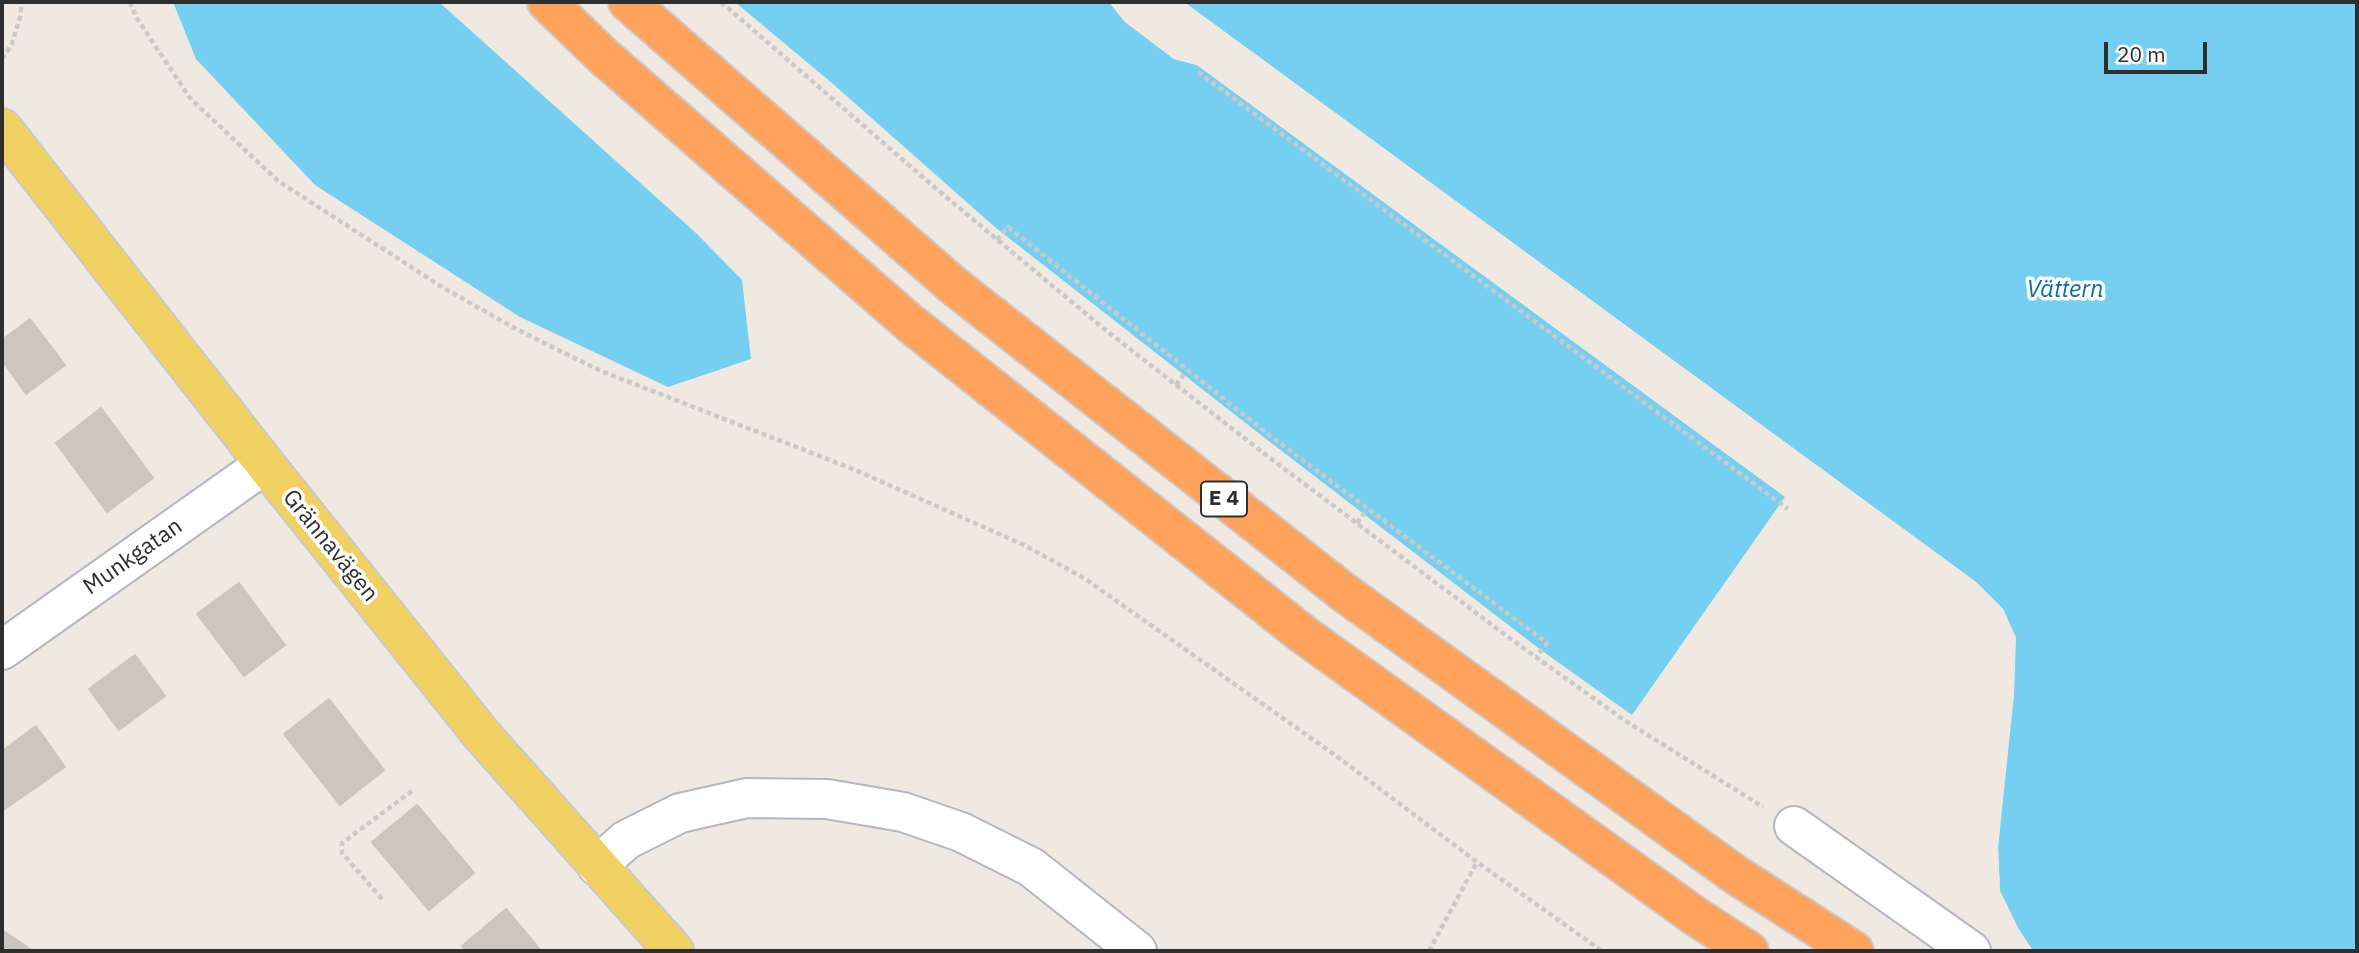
<!DOCTYPE html>
<meta charset="utf-8">
<style>
body{margin:0}
#map{position:relative;width:2359px;height:953px;overflow:hidden;background:#efe9e1;font-family:"IBM Plex Sans",sans-serif}
canvas{display:block}
.frame{position:absolute;inset:0;border:4px solid #2e2e2e;pointer-events:none}
.scale{position:absolute;left:2104px;top:42px;width:103px;height:32px;box-sizing:border-box;border:4px solid #2e2e2e;border-top:0;padding-left:9px;font-size:21px;line-height:24px;white-space:nowrap;color:#2e2e2e;-webkit-text-stroke:5px #fff;paint-order:stroke}
</style>
<div id="map">
<canvas width="2359" height="953"></canvas>
<div class="frame"></div>
<div class="scale">20 m</div>
</div>
<script>
const c = document.querySelector('canvas').getContext('2d');
c.lineJoin = 'round';
function paint(path, color) { c.fillStyle = color; c.fill(path, 'evenodd'); }
const toPath = rows => new Path2D(rows.map(r => 'M' + r).join(''));
function strokePath(path, color, width, dash) { c.strokeStyle = color; c.lineWidth = width; c.lineCap = dash ? 'butt' : 'round'; c.setLineDash(dash || []); c.stroke(path); }
function write(font, color, halo, rows, align = 'center') {
  c.font = font + ' "IBM Plex Sans",sans-serif'; c.lineWidth = 7; c.setLineDash([]); c.textBaseline = 'middle'; c.strokeStyle = halo; c.fillStyle = color; for (const [text, x, y, turn = 0] of rows) {
    c.save(); c.translate(x, y); c.rotate((+turn || 0) * Math.PI / 180); c.textAlign = isNaN(turn) ? turn : align; if (halo) c.strokeText(text, 0, 0); c.fillText(text, 0, 0); c.restore();
  }
}
paint(toPath([
 [173,2,439,2,696,233,742,280,751,359,668,387,520,317,315,185,196,59],
 [735,2,1109,2,1125,22,1174,59,1197,65,1785,497,1632,715,1541,650,1261,435,996,228,833,84],
 [1184,2,2357,2,2357,951,2033,951,2018,928,2000,891,1998,848,2016,638,2003,609,1976,582]
]), '#75cff0');
paint(toPath([
 [1109,2,1113,2,1127,20,1175,56,1199,62,1788,494,1788,499,1197,65,1174,59,1125,22],
 [1180,2,1184,2,1976,582,2003,609,2016,638,2014,695,1998,848,2000,891,2018,928,2033,951,2029,951,2015,930,1997,892,1995,848,2011,695,2013,639,2000,611,1973,584]
]), '#efe9e1');
const building = toPath([
 [30,319,65,365,26,394,2,360,2,340,30,319],
 [101,408,153,478,107,512,56,443,101,408],
 [239,583,285,645,244,676,197,614,239,583],
 [135,655,165,696,119,730,89,689,135,655],
 [329,699,384,770,340,805,284,734,329,699],
 [36,726,65,767,2,811,2,751,36,726],
 [417,805,474,873,429,910,372,842,417,805],
 [506,909,541,951,467,951,462,946,506,909],
 [2,930,33,951,2,951,2,930]
]);
paint(building, '#cbc7bf');
strokePath(building, '#cbc5ba', 2);
const minor = toPath([
 [2,650,265,464],
 [1794,826,1971,951],
 [597,866,626,840,680,813,747,798,827,799,903,812,961,832,1031,867,1137,951]
]);
const major = toPath([
 [2,128,265,464,482,735,674,951]
]);
const highway = toPath([
 [547,2,603,56,911,324,1304,635,1695,916,1749,951],
 [628,2,954,286,1346,594,1736,875,1854,951]
]);
strokePath(minor, '#b4b7c1', 42);
strokePath(major, '#c9c9c9', 42);
strokePath(highway, '#c9c9c9', 42);
strokePath(toPath([
 [130,2,136,17,190,98,278,181,442,287,518,330,601,371,853,469,1024,545,1084,578,1335,755,1477,862,1602,951],
 [721,2,933,186,1103,328,1266,455,1508,637,1624,720,1763,807],
 [2,59,12,44,20,17,22,2],
 [1198,72,1788,509],
 [997,240,1008,227,1264,431,1547,643,1536,657],
 [1176,385,1187,370],
 [1357,523,1367,509],
 [382,899,342,853,342,843,412,791],
 [1429,951,1477,862]
]), '#c9c9c9', 4.5, [5, 3.5]);
strokePath(minor, '#fff', 38);
strokePath(major, '#f2d163', 38);
strokePath(highway, '#ffa35c', 38);
for (const [x, y, w] of [
 [1224,499,46]
]) { const box = new Path2D(); box.roundRect(x - w / 2, y - 17.5, w, 35, 5); c.fillStyle = '#fff'; c.fill(box); strokePath(box, '#2e2e2e', 2); }
write('bold 21px', '#2e2e2e', null, [
 ["E 4",1224,499]
]);
write('23px', '#2e2e2e', '#fff', [
 ["Grännavägen",330,546,51],
 ["Munkgatan",133,557,-35]
]);
write('italic 24px', '#0d6fa3', '#fff', [
 ["Vättern",2065,290]
]);
</script>
